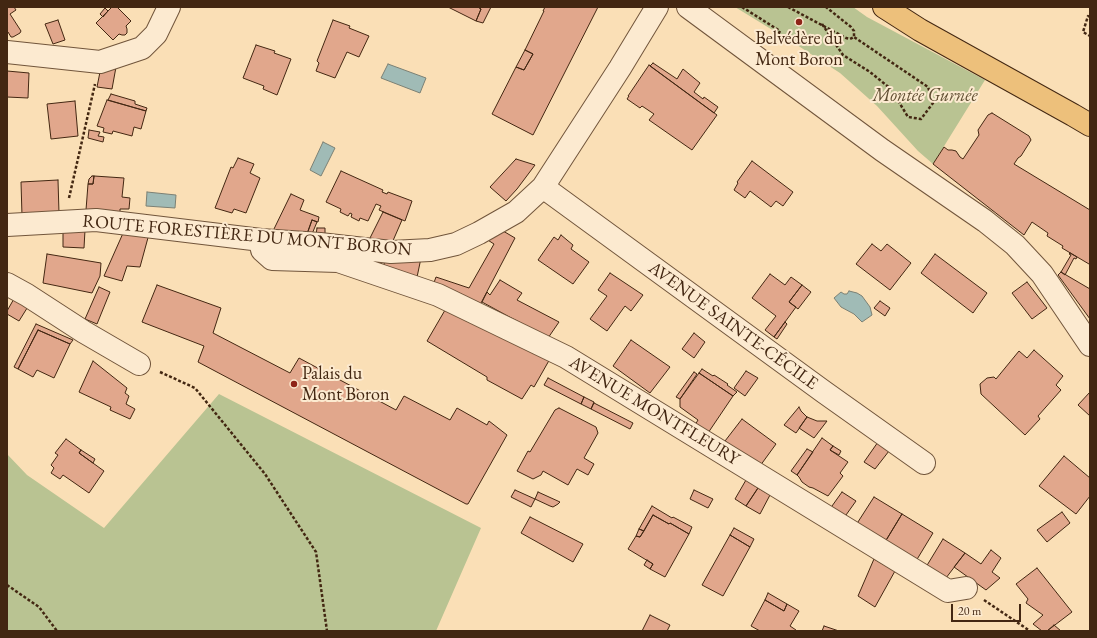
<!DOCTYPE html>
<meta charset="utf-8">
<style>
body{margin:0}
#map{position:relative;width:1097px;height:638px;overflow:hidden;background:#fadfb6;font-family:"EB Garamond",serif}
canvas{display:block}
.frame{position:absolute;inset:0;border:8px solid #432712;pointer-events:none}
.scale{position:absolute;left:951px;top:604px;width:70px;height:18px;box-sizing:border-box;border:2px solid #432712;border-top:0;padding-left:5px;font-size:12px;line-height:14px;white-space:nowrap;color:#432712;-webkit-text-stroke:3px #fcead0;paint-order:stroke}
</style>
<div id="map">
<canvas width="1097" height="638"></canvas>
<div class="frame"></div>
<div class="scale">20 m</div>
</div>
<script>
const c = document.querySelector('canvas').getContext('2d');
c.lineJoin = 'round';
function paint(path, color) { c.fillStyle = color; c.fill(path, 'evenodd'); }
const toPath = rows => new Path2D(rows.map(r => 'M' + r).join(''));
function strokePath(path, color, width, dash) { c.strokeStyle = color; c.lineWidth = width; c.lineCap = dash ? 'butt' : 'round'; c.setLineDash(dash || []); c.stroke(path); }
function write(font, color, halo, rows, align = 'center') {
  c.font = font + ' "EB Garamond",serif'; c.lineWidth = 4; c.setLineDash([]); c.textBaseline = 'middle'; c.strokeStyle = halo; c.fillStyle = color; for (const [text, x, y, turn = 0] of rows) {
    c.save(); c.translate(x, y); c.rotate((+turn || 0) * Math.PI / 180); c.textAlign = isNaN(turn) ? turn : align; if (halo) c.strokeText(text, 0, 0); c.fillText(text, 0, 0); c.restore();
  }
}
paint(toPath([
 [735,7,853,7,867,17,985,80,933,164,918,151,877,106,840,73,797,45],
 [219,394,481,528,436,631,7,631,7,454,27,475,104,528]
]), '#b9c392');
const water = toPath([
 [388,64,426,78,420,93,381,78,388,64],
 [323,142,335,148,321,176,310,170,323,142],
 [147,192,176,195,175,208,146,206,147,192],
 [849,291,857,293,862,296,870,307,872,315,862,322,854,314,841,307,834,298,841,292,844,294,847,294,849,291]
]);
paint(water, '#a0bbb6');
strokePath(water, '#7b8074', 1);
const building = toPath([
 [7,7,14,7,16,10,10,14,21,31,20,33,13,37,11,37,8,32,7,33,7,7],
 [112,7,117,7,131,21,126,26,127,29,127,33,125,35,122,35,119,34,113,40,96,23,112,7],
 [448,7,478,7,481,9,476,21,448,7],
 [478,7,491,7,483,23,476,21,481,9,478,7],
 [545,7,598,7,533,135,492,114,516,67,524,70,533,54,525,50,544,11,543,11,545,7],
 [105,8,108,11,103,17,100,14,105,8],
 [58,20,65,40,53,44,45,24,58,20],
 [333,20,350,26,349,28,369,36,359,57,347,52,335,78,316,71,319,63,317,61,333,20],
 [256,45,275,51,274,53,291,59,277,95,263,89,264,86,243,78,256,45],
 [525,50,533,54,524,70,516,67,525,50],
 [653,63,677,79,683,69,700,83,694,92,703,99,704,97,718,107,714,113,650,66,653,63],
 [649,65,717,115,692,150,649,120,654,114,642,106,640,108,627,99,629,96,628,96,649,65],
 [101,67,116,67,112,89,97,87,101,67],
 [7,71,29,73,28,98,7,97,7,71],
 [111,94,135,101,135,104,147,108,146,111,108,100,111,94],
 [107,100,146,111,141,129,134,127,132,136,113,131,112,134,103,132,104,128,97,126,107,100],
 [75,101,78,136,51,139,47,104,75,101],
 [992,113,1029,136,1031,140,1021,156,1018,158,1014,164,1090,210,1090,263,1089,264,1062,248,1063,246,1047,236,1048,233,1032,222,1024,235,933,164,944,147,948,150,952,150,956,151,960,157,963,159,979,135,978,130,988,115,992,113],
 [89,130,100,132,98,136,104,137,103,142,88,138,89,130],
 [238,158,254,164,250,173,260,178,246,213,234,209,232,213,215,208,231,167,233,168,238,158],
 [516,159,535,165,517,189,506,201,490,187,516,159],
 [752,161,793,192,783,206,776,201,771,207,750,191,745,198,734,190,738,183,737,182,752,161],
 [341,171,383,190,382,192,387,194,388,192,412,201,405,221,379,210,381,206,376,204,368,221,360,218,359,221,351,217,352,214,350,213,348,216,340,212,341,209,326,202,341,171],
 [92,176,94,176,93,184,88,184,89,179,92,176],
 [94,176,124,178,122,197,130,198,129,209,120,209,120,213,86,210,88,184,93,184,94,176],
 [58,180,59,213,22,216,21,182,58,180],
 [291,194,304,200,300,210,319,217,318,222,312,220,307,234,273,231,291,194],
 [383,212,402,220,392,243,369,240,383,212],
 [312,220,317,222,312,234,307,234,312,220],
 [317,228,325,228,325,236,316,235,317,228],
 [498,228,515,238,480,305,432,288,436,277,469,288,494,244,483,237,498,228],
 [63,230,85,230,84,248,63,247,63,230],
 [124,231,149,234,140,267,127,266,122,281,104,276,124,231],
 [561,235,573,245,571,249,589,262,573,284,538,260,554,237,558,240,561,235],
 [872,244,881,251,887,244,911,263,890,290,856,264,872,244],
 [1070,253,1077,257,1076,259,1074,258,1065,275,1061,272,1071,255,1069,254,1070,253],
 [47,254,101,263,100,276,92,293,43,283,47,254],
 [935,254,987,293,973,313,921,273,935,254],
 [385,258,421,258,416,282,383,271,385,258],
 [1061,272,1090,289,1090,319,1058,275,1061,272],
 [610,273,643,295,631,311,625,306,607,331,590,319,607,296,598,290,610,273],
 [770,274,785,285,791,277,802,285,789,302,796,307,774,337,765,330,776,316,752,298,770,274],
 [500,280,522,293,517,300,559,322,548,338,482,302,487,292,490,295,500,280],
 [1027,282,1047,308,1032,319,1012,293,1027,282],
 [157,285,221,308,213,333,290,373,299,358,396,410,404,396,450,420,457,408,487,425,489,421,507,435,468,504,466,504,198,362,204,346,142,322,157,285],
 [802,285,811,292,798,309,789,302,802,285],
 [99,287,110,292,97,324,85,319,99,287],
 [15,297,29,305,19,321,7,314,7,311,15,297],
 [880,301,890,308,885,316,874,308,880,301],
 [448,305,551,357,534,387,531,385,522,399,487,380,487,377,427,341,448,305],
 [785,322,787,324,777,339,774,337,785,322],
 [36,324,73,340,70,344,38,330,18,369,14,367,36,324],
 [38,330,70,344,54,378,37,370,33,377,18,369,38,330],
 [694,333,705,342,694,358,682,349,694,333],
 [631,340,670,367,650,393,613,366,631,340],
 [1034,350,1063,376,1056,385,1061,390,1038,416,1040,419,1025,435,981,394,980,384,987,378,994,377,996,379,1019,351,1027,358,1034,350],
 [93,361,127,388,125,393,129,396,126,404,135,409,130,419,110,410,111,407,79,392,93,361],
 [702,369,713,376,714,375,728,384,727,385,737,392,733,396,699,373,702,369],
 [746,371,758,378,745,396,734,388,746,371],
 [694,372,697,374,680,399,676,397,694,372],
 [699,373,733,396,708,433,695,425,698,420,680,407,680,399,699,373],
 [548,378,584,397,581,404,544,385,548,378],
 [1090,392,1090,416,1078,405,1090,392],
 [584,397,594,402,591,409,581,404,584,397],
 [594,403,633,423,630,429,591,409,594,403],
 [799,407,801,411,807,417,796,433,784,425,799,407],
 [559,408,596,427,598,433,584,458,594,464,588,475,577,469,568,485,543,471,541,475,533,479,517,471,528,451,530,452,555,410,559,408],
 [807,417,817,421,827,421,814,438,799,428,807,417],
 [742,419,776,444,760,466,725,441,742,419],
 [822,438,833,446,830,450,848,462,840,473,843,476,828,496,813,488,809,487,802,482,799,477,797,475,822,438],
 [66,439,81,450,79,453,104,471,89,493,63,475,60,479,51,473,54,468,51,465,58,455,55,453,66,439],
 [878,442,889,451,875,469,864,462,878,442],
 [833,446,841,451,839,455,830,450,833,446],
 [807,449,813,452,797,475,791,471,807,449],
 [81,450,95,459,93,463,79,453,81,450],
 [1064,456,1090,478,1090,496,1076,514,1039,486,1064,456],
 [746,480,758,488,746,506,735,499,746,480],
 [758,488,770,495,760,514,746,506,758,488],
 [515,490,535,499,531,507,511,497,515,490],
 [694,490,713,499,708,508,690,499,694,490],
 [538,492,560,502,558,504,553,507,550,506,535,499,538,492],
 [842,492,856,501,841,522,827,513,842,492],
 [874,497,902,514,885,542,856,525,874,497],
 [652,506,672,518,673,517,692,527,689,534,670,523,669,524,653,515,644,531,639,529,652,506],
 [1062,512,1070,523,1047,542,1037,530,1062,512],
 [902,514,933,533,916,561,885,542,902,514],
 [653,515,669,524,670,523,689,534,665,577,650,569,653,564,628,549,636,536,640,537,653,515],
 [530,517,583,544,573,562,521,533,530,517],
 [734,528,754,539,750,547,730,535,734,528],
 [639,529,644,531,640,537,636,536,639,529],
 [730,535,750,547,723,596,702,585,730,535],
 [943,539,965,553,946,578,926,567,943,539],
 [991,550,1001,558,992,572,1000,578,986,590,954,567,965,553,981,564,991,550],
 [874,559,895,571,875,607,858,596,874,559],
 [647,560,653,564,650,569,644,565,647,560],
 [1037,568,1072,612,1047,631,1042,631,1033,624,1043,615,1026,603,1028,599,1016,584,1037,568],
 [768,593,787,604,784,611,765,600,768,593],
 [765,600,784,611,787,604,799,611,790,626,796,630,795,631,760,631,751,626,765,600],
 [650,615,670,625,667,631,642,631,650,615],
 [1054,625,1061,631,1047,631,1054,625],
 [824,626,839,631,822,631,824,626]
]);
paint(building, '#e1a78c');
strokePath(building, '#432712', 1);
const minor = toPath([
 [688,7,882,150,985,221,1015,245,1042,274,1090,345],
 [7,52,100,62,142,48,156,34,169,7],
 [543,187,824,392,924,463],
 [7,225,96,220,261,240,320,244,391,252,430,250,456,244,479,233,516,212,543,187,620,68,657,7],
 [261,240,262,250,272,259,338,261,438,295,566,357,948,591,966,588],
 [7,284,27,295,84,332,139,364]
]);
const major = toPath([
 [884,7,920,30,1073,115,1090,125]
]);
strokePath(minor, '#71553b', 24);
strokePath(major, '#432712', 24);
strokePath(toPath([
 [742,7,780,31,777,37],
 [788,7,846,38,850,39,854,37,854,31,851,27,826,7],
 [1090,17,1088,16,1083,32,1090,36],
 [822,24,843,55,870,72,891,89,908,117,921,119,933,103,928,87,854,37],
 [69,198,95,84],
 [160,372,195,388,265,474,316,552,327,631],
 [7,585,39,607,57,631],
 [984,600,1030,631]
]), '#432712', 2.5, [3, 2]);
strokePath(minor, '#fcead0', 22);
strokePath(major, '#edc07b', 22);
for (const [x, y, r, color] of [
 [799,22,4,"#8f2418"],
 [294,384,4,"#8f2418"]
]) { const dot = new Path2D(); dot.arc(x, y, r, 0, 2 * Math.PI); c.fillStyle = color; c.fill(dot); strokePath(dot, '#fcead0', 1.5); }
write('18px', '#432712', '#fcead0', [
 ["Belvédère du",799,39],
 ["Mont Boron",799,60],
 ["Palais du",302,374,"left"],
 ["Mont Boron",302,395,"left"]
]);
write('italic 18px', '#604e32', '#fcead0', [
 ["Montée Gurnée",925,96]
]);
write('18px', '#432712', '#fcead0', [
 ["ROUTE FORESTIÈRE DU MONT BORON",247,236,5],
 ["AVENUE SAINTE-CÉCILE",733,326,36],
 ["AVENUE MONTFLEURY",654,411,31]
]);
</script>
